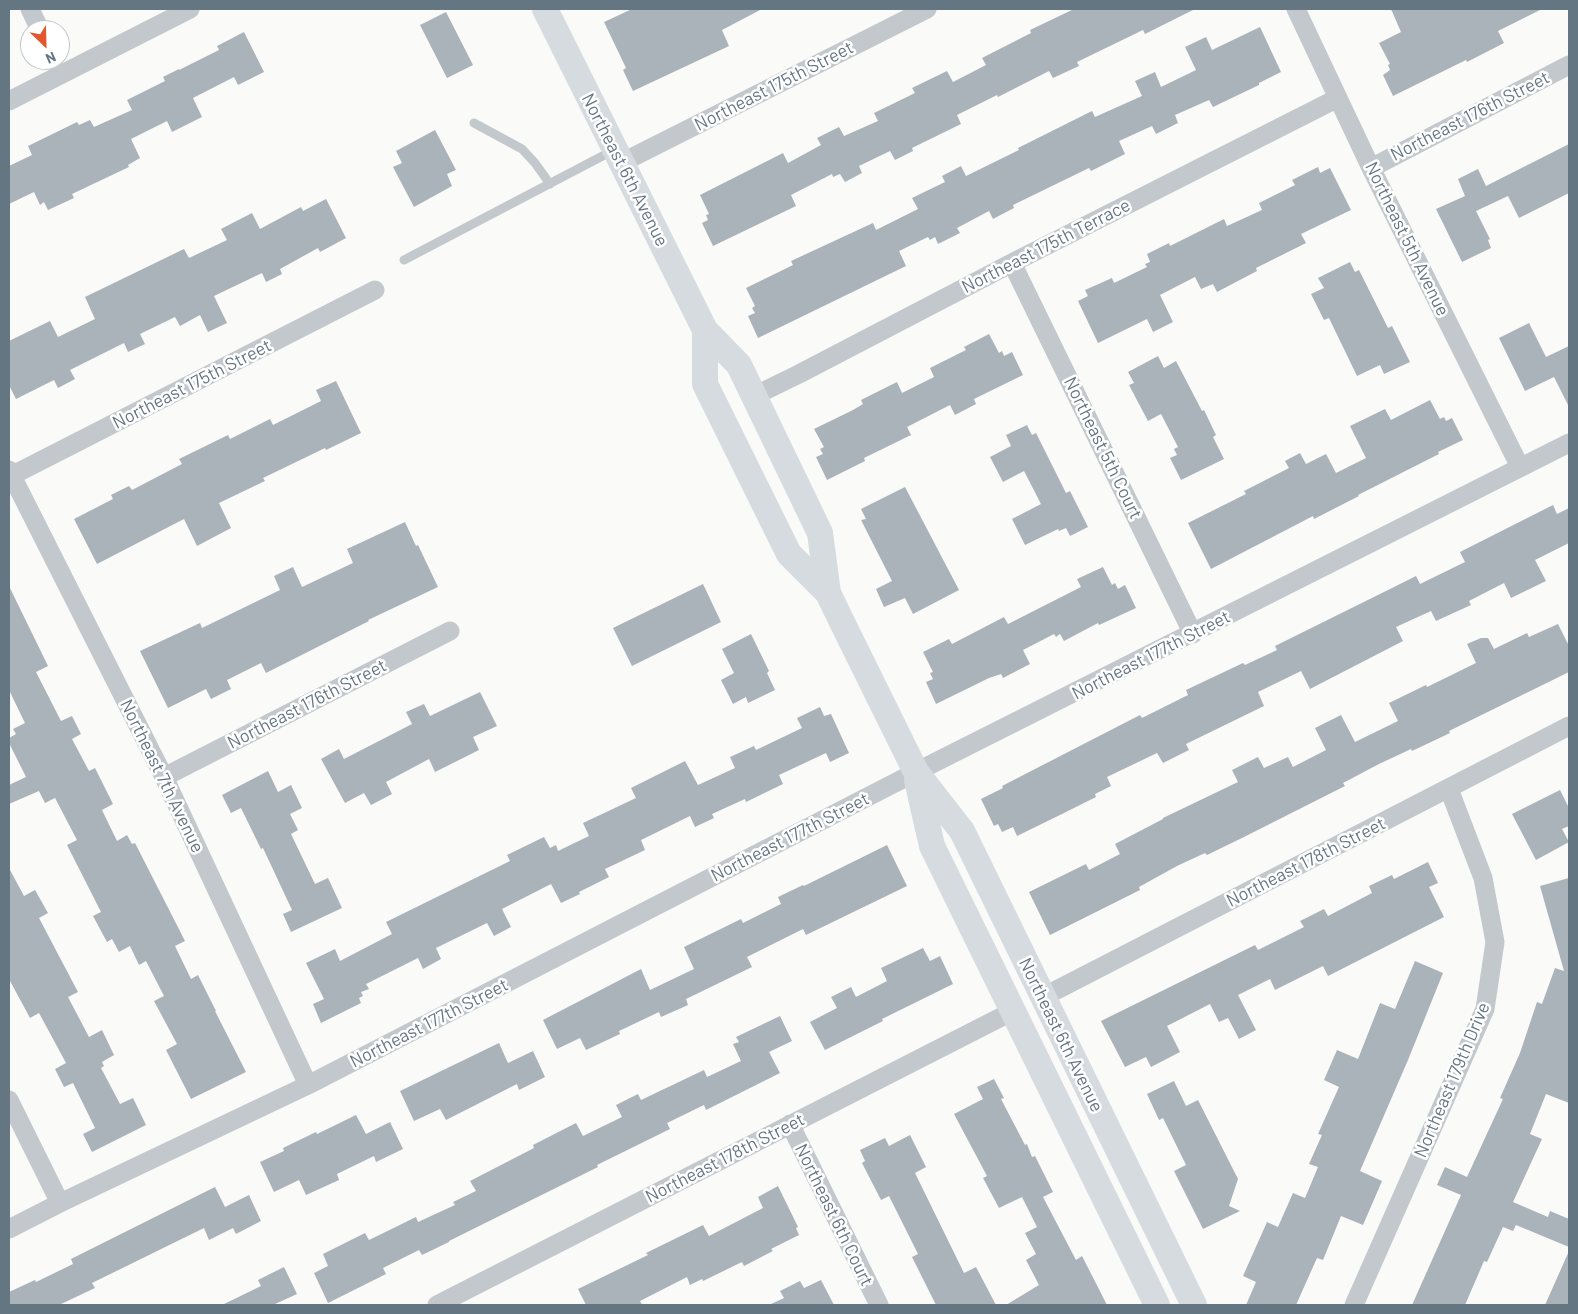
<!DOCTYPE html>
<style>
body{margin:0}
#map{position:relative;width:1578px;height:1314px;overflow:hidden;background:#fafaf8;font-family:Barlow,sans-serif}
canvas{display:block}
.frame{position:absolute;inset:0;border:10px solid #657683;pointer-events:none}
.north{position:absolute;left:20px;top:20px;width:50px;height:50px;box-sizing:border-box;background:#fff;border:1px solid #c1c8cd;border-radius:50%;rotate:156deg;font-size:14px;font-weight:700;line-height:20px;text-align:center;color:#657683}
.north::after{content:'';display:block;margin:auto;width:18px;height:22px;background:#e4572e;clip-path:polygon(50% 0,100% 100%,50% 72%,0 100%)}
</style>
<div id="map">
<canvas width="1578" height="1314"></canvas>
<div class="frame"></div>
<div class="north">N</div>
</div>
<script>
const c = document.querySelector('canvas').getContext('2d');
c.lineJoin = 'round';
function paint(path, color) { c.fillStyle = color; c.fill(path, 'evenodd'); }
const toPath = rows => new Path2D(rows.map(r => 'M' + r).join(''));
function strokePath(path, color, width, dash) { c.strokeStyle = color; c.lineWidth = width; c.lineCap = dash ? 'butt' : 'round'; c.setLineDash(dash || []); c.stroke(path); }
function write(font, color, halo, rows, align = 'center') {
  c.font = font + ' Barlow,sans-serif'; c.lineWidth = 5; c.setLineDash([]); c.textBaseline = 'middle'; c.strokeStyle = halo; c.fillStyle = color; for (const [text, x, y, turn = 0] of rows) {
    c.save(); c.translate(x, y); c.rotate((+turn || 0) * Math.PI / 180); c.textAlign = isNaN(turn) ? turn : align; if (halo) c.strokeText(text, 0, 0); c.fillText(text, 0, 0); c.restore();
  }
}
paint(toPath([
 [632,9,762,9,722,30,729,46,633,91,623,70,626,68,604,22],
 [1074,9,1195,9,1145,34,1143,30,1077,62,1079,66,1053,78,1049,71,998,97,997,95,957,115,961,124,912,148,913,151,895,160,890,151,859,166,862,173,845,182,840,174,833,177,832,174,791,195,796,206,713,246,702,223,708,220,706,215,709,214,700,195,783,153,788,163,821,145,817,138,839,127,844,136,878,121,874,113,915,93,912,88,947,71,953,82,986,65,982,58,1031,33,1030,30],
 [1391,9,1542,9,1498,31,1504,43,1467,62,1466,60,1393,96,1383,75,1390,70,1388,65,1390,64,1379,43,1401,32],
 [446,12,473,65,447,78,420,25],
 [1260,27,1281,72,1259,83,1259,85,1213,107,1209,100,1175,115,1178,123,1156,134,1152,126,1119,141,1125,154,1091,171,1089,168,1013,205,1014,208,993,219,989,211,957,228,960,233,938,244,935,237,930,240,928,237,899,251,906,266,758,338,748,316,755,313,752,308,755,306,746,288,793,265,791,261,873,223,876,230,918,209,912,198,945,182,942,176,961,166,966,176,1019,150,1018,148,1092,111,1095,117,1142,96,1135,81,1155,72,1161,87,1196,70,1185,47,1206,37,1212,50],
 [244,32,264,72,238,85,234,77,193,98,202,117,172,132,167,121,131,139,140,158,128,165,129,167,72,194,74,198,48,210,44,202,40,205,34,192,9,204,9,166,32,155,28,146,77,122,79,125,90,120,94,127,132,110,127,100,165,81,163,77,179,69,179,70,219,50,217,46],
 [435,130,456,170,447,174,452,186,414,207,393,167,402,163,396,151],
 [1569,144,1569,193,1519,218,1508,196,1476,211,1490,239,1488,240,1491,248,1462,262,1436,209,1465,196,1458,179,1478,169,1486,186],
 [1318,167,1320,173,1330,168,1351,210,1301,234,1306,243,1256,268,1257,271,1217,292,1213,284,1201,289,1195,277,1160,295,1173,322,1153,332,1147,319,1098,343,1078,301,1088,296,1085,290,1112,278,1114,283,1147,267,1145,264,1150,262,1147,254,1169,243,1170,246,1224,219,1227,226,1262,210,1259,203,1295,185,1292,180],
 [326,199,346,238,320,252,318,248,280,269,282,274,266,282,262,273,214,296,227,323,208,332,200,315,180,326,175,317,140,334,145,344,128,352,124,343,70,370,75,379,58,388,54,380,16,399,9,385,9,341,50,321,58,337,95,319,85,297,184,249,189,258,227,240,221,229,252,213,260,229,301,207,303,211],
 [1350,262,1355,272,1359,270,1388,328,1392,326,1410,362,1384,374,1380,365,1357,376,1329,318,1324,320,1311,294,1324,288,1318,278],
 [1529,323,1546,357,1569,346,1569,407,1554,377,1525,391,1499,338],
 [989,334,999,353,1002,351,1004,356,1012,352,1023,375,974,399,976,404,955,415,950,405,907,427,911,435,864,458,865,461,827,480,816,457,823,454,820,449,824,447,814,429,853,410,863,404,861,400,897,382,902,393,934,377,930,368,966,350,964,347],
 [1158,356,1164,368,1176,361,1202,411,1204,410,1216,435,1213,437,1224,459,1181,480,1170,458,1177,455,1174,449,1178,447,1161,414,1148,421,1129,385,1134,383,1128,372],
 [336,381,361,433,326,450,325,448,292,464,263,478,265,481,219,503,231,528,197,546,184,519,97,564,74,519,113,499,111,495,129,486,132,490,182,464,179,459,228,435,230,439,270,419,273,425,321,401,316,390],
 [1430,400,1440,419,1444,417,1446,421,1452,418,1463,440,1438,452,1439,454,1358,495,1359,496,1314,519,1313,516,1211,569,1188,523,1246,494,1244,491,1289,468,1285,461,1300,453,1306,464,1326,454,1336,473,1366,458,1350,426,1385,409,1391,420],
 [1027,425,1032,435,1036,433,1066,493,1070,491,1088,527,1070,536,1066,528,1059,531,1058,529,1025,545,1012,519,1041,504,1024,471,1003,482,990,457,1011,446,1006,435],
 [905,487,959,590,913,614,905,598,884,607,876,589,892,581,861,520,866,519,861,509],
 [1553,505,1557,514,1569,508,1569,543,1535,560,1546,581,1511,598,1504,583,1469,601,1471,605,1436,621,1431,611,1396,627,1403,641,1310,689,1301,671,1258,692,1264,706,1186,744,1189,750,1163,763,1157,753,1107,777,1111,786,1095,794,1096,797,1062,814,1017,836,1013,827,1002,832,998,824,994,826,981,799,1003,788,1002,786,1140,715,1142,718,1188,695,1186,690,1243,663,1245,665,1277,650,1275,646,1392,588,1416,576,1420,584,1465,562,1460,552],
 [405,522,416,546,418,545,438,587,368,620,369,621,266,673,261,663,227,680,231,689,211,699,206,689,168,708,140,651,200,623,202,628,280,590,274,576,293,567,302,587,353,563,347,549],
 [1103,567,1112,585,1115,583,1118,589,1125,585,1136,608,1099,625,1098,623,1064,641,1060,634,1056,637,1054,634,1023,650,1030,664,1003,678,1001,674,989,678,936,704,926,682,933,679,930,673,933,672,923,652,949,639,952,644,1004,617,1008,624,1081,587,1077,579],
 [703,584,721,622,632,666,613,628],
 [9,586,48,666,36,672,61,721,72,716,81,734,72,739,89,771,95,768,113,804,102,810,117,841,127,835,132,844,135,843,185,941,175,946,191,979,198,975,216,1011,215,1011,246,1072,191,1099,166,1050,177,1044,154,1001,164,996,146,961,139,965,130,946,119,952,112,939,107,942,93,916,101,912,67,845,77,840,55,798,45,803,39,791,9,804,9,785,26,777,9,743,9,738,16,734,13,729,25,723,9,690],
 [1558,624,1569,646,1569,672,1449,731,1450,733,1412,751,1411,749,1379,764,1343,783,1345,786,1244,837,1207,855,1205,853,1177,866,1139,887,1140,890,1050,935,1029,892,1086,864,1089,870,1120,854,1115,844,1163,819,1163,818,1238,782,1232,770,1258,757,1264,768,1288,757,1293,767,1326,750,1315,728,1341,715,1355,742,1398,721,1389,703,1426,685,1427,687,1476,663,1467,644,1481,638,1488,638,1494,649,1527,633,1529,637],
 [751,634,769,671,767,673,775,690,748,703,746,697,733,704,721,680,734,673,722,649],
 [480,692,497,726,473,737,479,750,435,772,429,759,386,782,392,794,371,805,364,793,345,803,321,759,339,749,344,759,412,724,406,712,424,704,430,716],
 [820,707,824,716,831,714,849,753,830,762,826,753,779,775,783,784,746,802,745,799,712,814,714,818,695,827,690,816,641,840,645,850,605,869,609,877,579,892,580,894,561,903,551,884,502,909,511,927,494,936,487,923,436,948,441,959,423,969,418,958,366,984,369,989,361,992,363,996,359,998,361,1003,321,1023,313,1004,324,999,306,963,335,949,340,961,392,934,386,922,510,861,507,855,544,837,550,848,556,845,558,851,589,836,583,823,636,798,631,788,685,761,698,785,735,768,730,757,754,746,756,750,802,728,797,718],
 [268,771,278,792,291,785,302,808,290,814,298,830,291,834,315,884,328,878,342,908,291,932,283,914,292,910,263,848,261,849,241,808,231,813,222,795],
 [1560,790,1569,808,1569,826,1562,829,1569,842,1536,860,1512,814],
 [887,845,907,886,806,935,803,929,747,957,752,967,686,999,688,1005,661,1017,659,1012,619,1031,620,1034,586,1050,580,1038,557,1049,543,1020,641,969,650,990,694,969,684,947,741,919,743,923,781,904,778,897,803,885,804,886],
 [1428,862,1438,883,1429,887,1444,917,1328,976,1323,966,1275,990,1270,979,1238,995,1256,1030,1239,1039,1228,1018,1219,1022,1210,1004,1167,1026,1180,1052,1151,1067,1146,1057,1125,1067,1101,1021,1255,945,1258,950,1304,927,1300,921,1324,909,1328,916,1372,893,1369,886,1392,875,1394,879],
 [9,868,24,896,35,890,48,913,39,918,78,992,68,997,89,1037,102,1030,114,1055,102,1062,104,1066,101,1068,120,1104,133,1098,146,1125,92,1152,83,1134,95,1128,73,1083,64,1087,55,1069,66,1063,39,1013,30,1018,9,979],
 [1569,878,1569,972,1567,972,1569,973,1569,1103,1546,1094,1530,1134,1542,1139,1513,1202,1548,1217,1550,1211,1569,1219,1569,1247,1516,1225,1513,1231,1503,1227,1487,1262,1484,1261,1465,1305,1412,1305,1461,1195,1437,1185,1445,1167,1467,1177,1503,1099,1500,1098,1520,1053,1537,1002,1542,1004,1555,968,1564,971,1540,886],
 [923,948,930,961,940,956,953,984,882,1019,883,1021,825,1050,810,1022,837,1008,831,997,851,987,856,997,887,981,881,968],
 [1415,961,1443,973,1408,1060,1360,1171,1382,1181,1363,1225,1341,1216,1323,1260,1317,1258,1296,1305,1246,1305,1256,1282,1243,1276,1267,1222,1278,1227,1293,1193,1305,1198,1318,1167,1309,1164,1322,1135,1318,1134,1339,1087,1324,1080,1337,1050,1358,1059,1380,1003,1395,1009],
 [780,1016,792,1041,769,1052,780,1073,706,1110,704,1105,667,1123,670,1129,597,1165,598,1167,449,1241,449,1242,422,1255,419,1250,383,1268,386,1274,328,1303,314,1273,328,1266,323,1254,365,1233,369,1240,416,1217,418,1222,455,1205,453,1202,476,1191,470,1181,534,1148,533,1145,576,1123,583,1136,622,1117,616,1105,638,1094,641,1100,704,1070,707,1077,741,1061,733,1044,739,1042,736,1037],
 [499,1043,508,1063,533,1051,545,1077,519,1090,517,1084,446,1120,440,1109,414,1121,400,1091],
 [994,1079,1004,1098,1001,1099,1025,1145,1027,1144,1032,1157,1035,1156,1053,1192,1043,1197,1076,1260,1082,1256,1107,1305,1006,1305,1039,1285,1026,1260,1036,1254,1025,1233,1037,1227,1022,1197,999,1208,983,1178,987,1176,954,1114,983,1099,977,1087],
 [1174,1081,1186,1106,1198,1100,1238,1179,1229,1206,1240,1211,1203,1229,1174,1171,1186,1165,1163,1118,1159,1120,1147,1094],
 [356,1115,366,1134,390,1122,403,1149,376,1162,374,1156,337,1174,339,1180,306,1195,299,1180,274,1192,260,1162,284,1151,283,1148,316,1132,317,1134],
 [910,1135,926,1167,915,1173,964,1273,976,1267,996,1305,936,1305,912,1257,918,1254,889,1196,881,1200,862,1163,865,1161,860,1150,885,1138,889,1146],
 [778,1186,798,1227,796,1228,799,1235,771,1249,773,1251,744,1266,742,1262,703,1281,702,1279,690,1285,687,1277,640,1301,642,1305,586,1305,578,1289,648,1255,646,1253,703,1225,709,1236,763,1208,758,1197],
 [215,1187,225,1207,249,1195,261,1221,236,1234,233,1228,209,1240,204,1228,92,1283,95,1288,59,1305,9,1305,9,1292,35,1280,36,1282,73,1264,71,1259],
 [1569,1251,1569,1305,1545,1305],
 [284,1267,297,1294,273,1305,222,1305,261,1286,258,1280],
 [821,1280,834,1305,769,1305,784,1298,780,1291,800,1281,804,1288]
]), '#aab3b9');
strokePath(toPath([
 [474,123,522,149,535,163,550,184],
 [404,260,612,151]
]), '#c3c8cc', 9);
strokePath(toPath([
 [30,9,40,30],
 [1296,9,1371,168,1520,467],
 [9,101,190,9],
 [621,163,927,9],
 [1371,168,1569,65],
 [1012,263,1193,634],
 [754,396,799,374,1012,263,1338,98],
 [9,470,164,777,308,1085],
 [9,477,375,290],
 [164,777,450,631],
 [1043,997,1569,726],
 [9,1100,60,1203],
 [790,1124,879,1305],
 [9,1229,60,1203,308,1085,916,772,1569,443],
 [437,1305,1013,1011],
 [1354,1305,1485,1009,1495,942,1483,878,1449,789]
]), '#c3c8cc', 19);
strokePath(toPath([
 [545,9,705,330,739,365,820,533,828,593,841,620,916,772,962,831,1194,1305],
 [705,330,705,384,789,554,828,593],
 [917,780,932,846,1157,1305]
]), '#d6dbdf', 26);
write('18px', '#657683', '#fff', [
 ["Northeast 175th Street",774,86,-27],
 ["Northeast 176th Street",1470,116,-27],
 ["Northeast 6th Avenue",625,170,63],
 ["Northeast 5th Avenue",1407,239,64],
 ["Northeast 175th Terrace",1046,246,-27],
 ["Northeast 175th Street",192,384,-27],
 ["Northeast 5th Court",1103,448,64],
 ["Northeast 177th Street",1151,655,-27],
 ["Northeast 176th Street",307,704,-27],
 ["Northeast 7th Avenue",162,776,64],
 ["Northeast 177th Street",790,837,-27],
 ["Northeast 178th Street",1306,862,-27],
 ["Northeast 177th Street",429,1023,-27],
 ["Northeast 6th Avenue",1061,1035,64],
 ["Northeast 179th Drive",1452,1080,-67],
 ["Northeast 178th Street",725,1158,-27],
 ["Northeast 6th Court",834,1215,64]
]);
</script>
